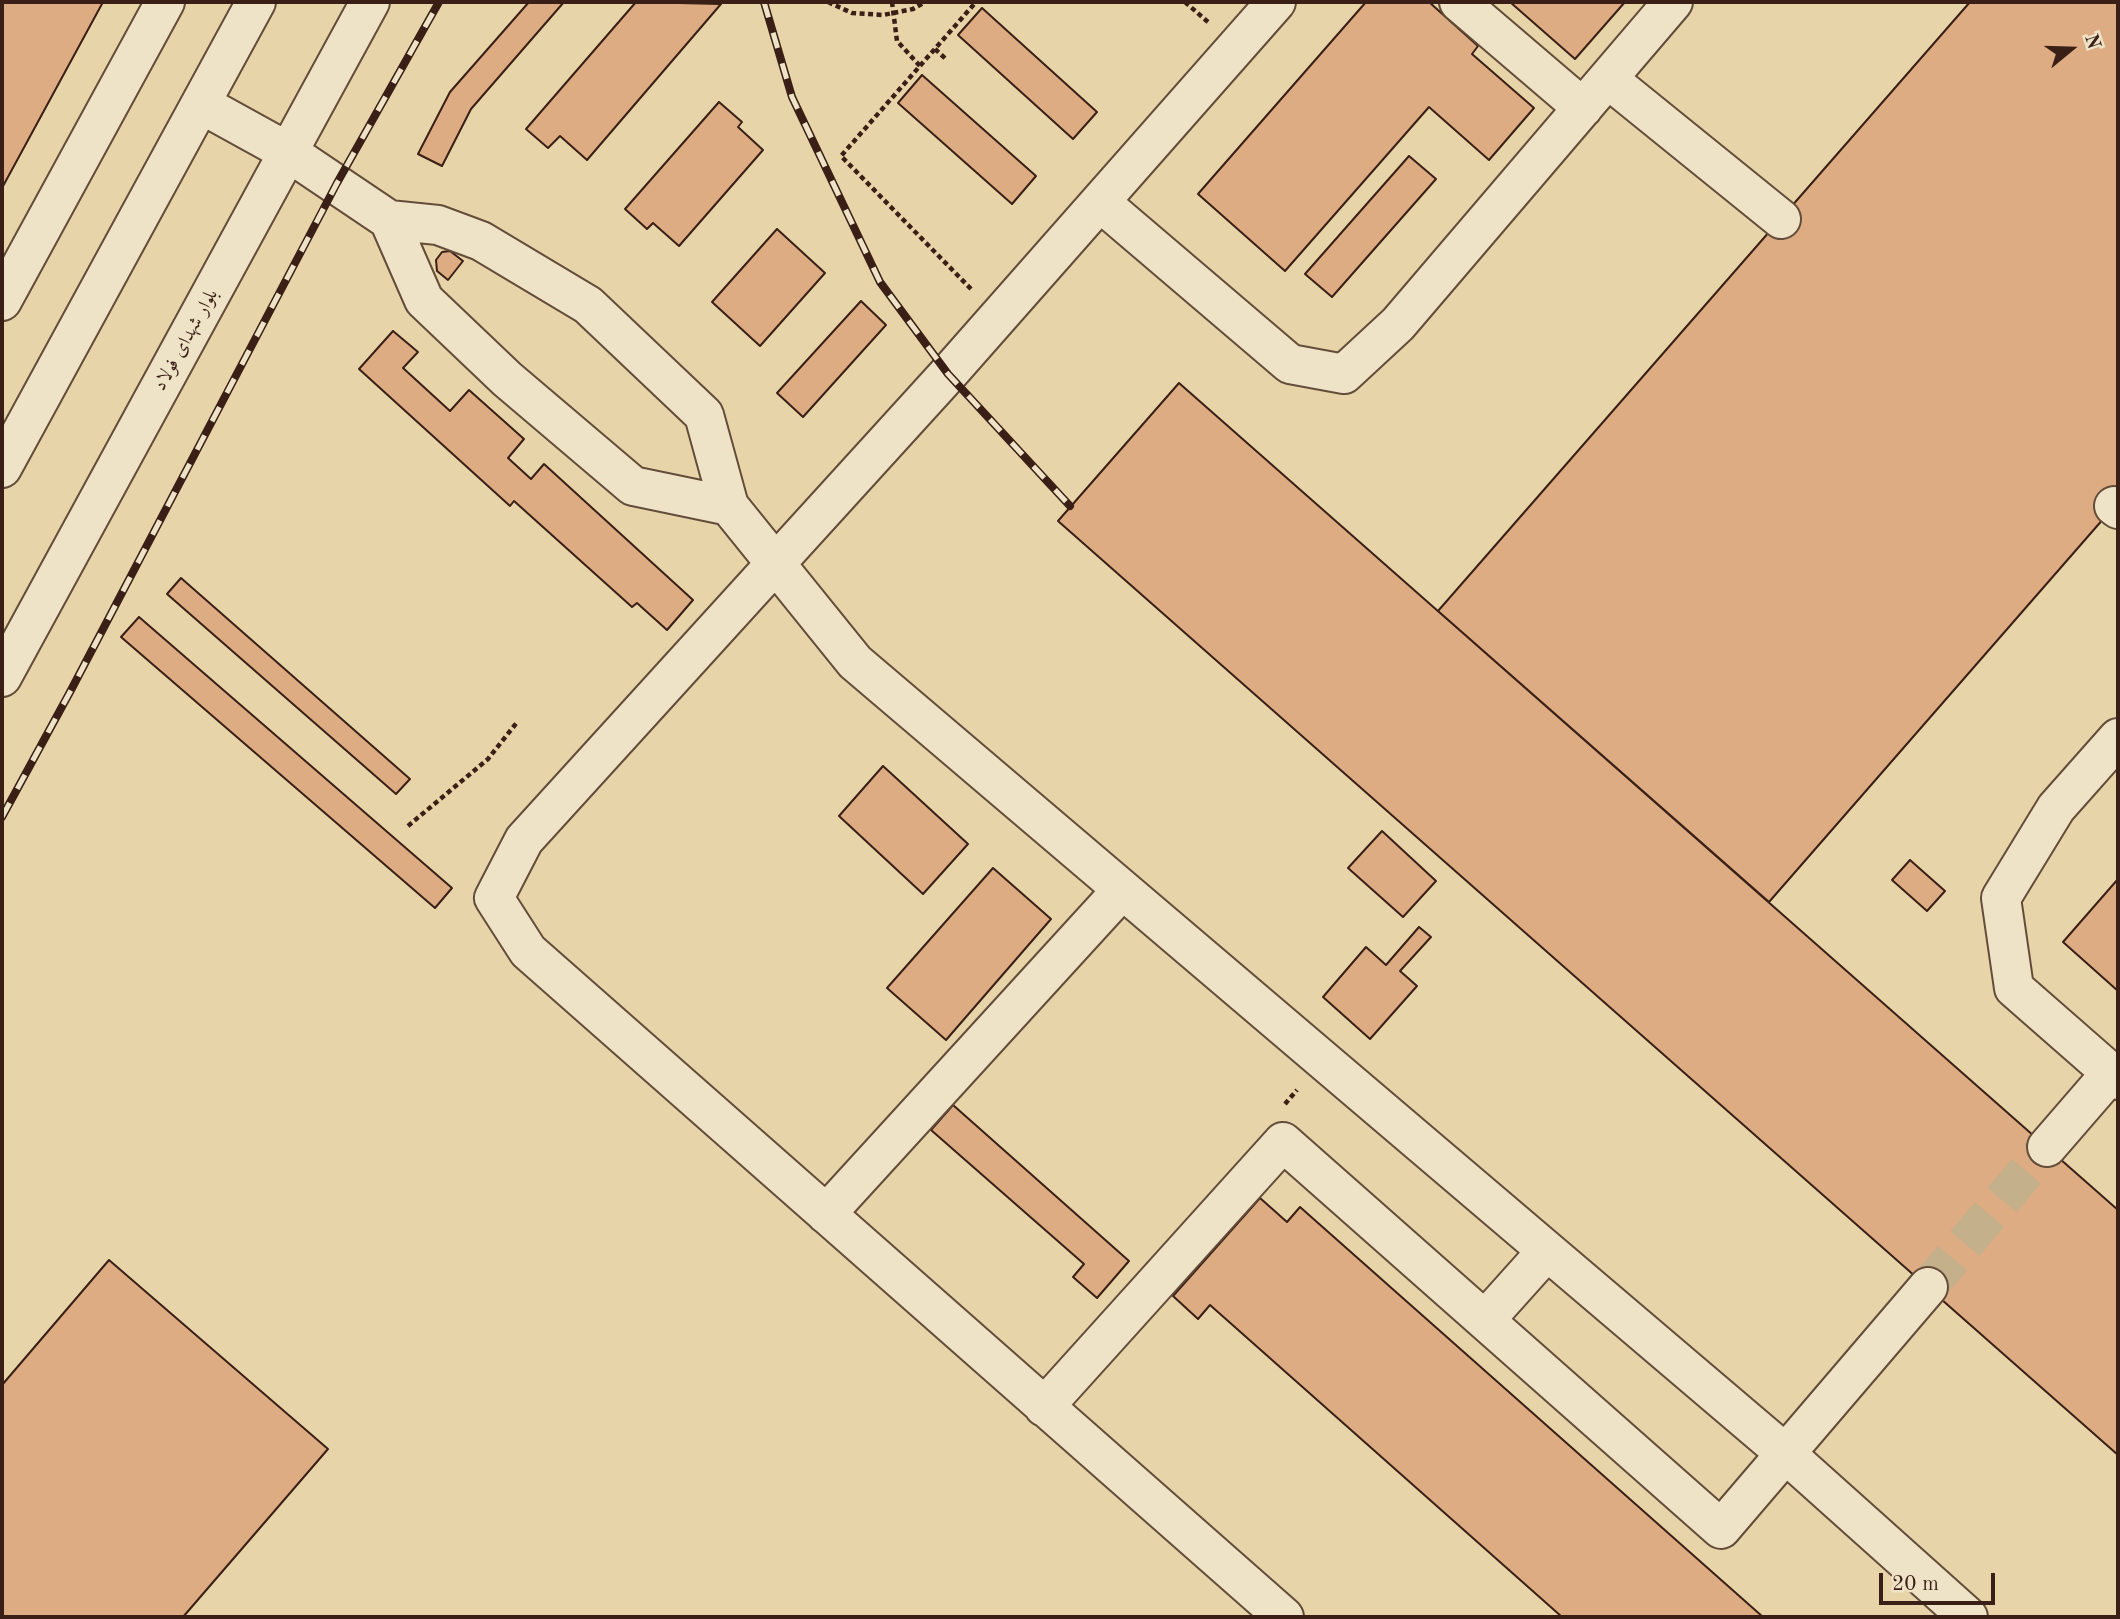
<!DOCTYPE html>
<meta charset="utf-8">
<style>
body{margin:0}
#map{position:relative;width:2120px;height:1619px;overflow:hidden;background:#e7d4a9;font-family:"Old Standard TT",serif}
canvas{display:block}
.frame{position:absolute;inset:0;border:4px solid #391f15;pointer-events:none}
.north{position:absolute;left:2036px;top:14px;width:70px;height:70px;-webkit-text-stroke:5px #efe3c7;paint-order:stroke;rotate:71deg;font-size:19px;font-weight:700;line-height:28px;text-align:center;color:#391f15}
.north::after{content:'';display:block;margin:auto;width:24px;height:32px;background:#391f15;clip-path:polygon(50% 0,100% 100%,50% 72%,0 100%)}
.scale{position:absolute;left:1879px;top:1573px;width:116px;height:32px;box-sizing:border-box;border:4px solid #391f15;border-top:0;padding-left:9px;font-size:21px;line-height:24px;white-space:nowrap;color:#391f15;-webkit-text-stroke:5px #efe3c7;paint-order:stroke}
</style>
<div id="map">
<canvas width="2120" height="1619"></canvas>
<div class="frame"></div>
<div class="north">N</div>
<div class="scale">20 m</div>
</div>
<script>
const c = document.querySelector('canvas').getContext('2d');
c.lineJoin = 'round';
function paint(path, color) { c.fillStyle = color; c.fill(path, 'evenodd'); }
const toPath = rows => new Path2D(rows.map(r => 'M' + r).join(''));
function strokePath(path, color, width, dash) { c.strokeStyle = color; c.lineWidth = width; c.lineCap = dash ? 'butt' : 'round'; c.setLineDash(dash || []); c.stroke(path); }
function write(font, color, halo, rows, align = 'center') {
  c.font = font + ' "Old Standard TT",Amiri,serif'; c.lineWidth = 6; c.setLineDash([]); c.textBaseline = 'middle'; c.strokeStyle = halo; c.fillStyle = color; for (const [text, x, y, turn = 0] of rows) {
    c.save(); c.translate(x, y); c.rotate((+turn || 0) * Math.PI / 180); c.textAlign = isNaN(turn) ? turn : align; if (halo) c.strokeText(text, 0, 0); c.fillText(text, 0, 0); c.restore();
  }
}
const building = toPath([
 [2,2,103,2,2,188,2,2],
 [529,2,564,2,471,109,442,166,418,154,450,92,529,2],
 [636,2,721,4,587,160,560,136,548,148,526,129,636,2],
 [1366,2,1429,2,1478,46,1472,54,1534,108,1489,160,1429,107,1285,271,1198,194,1366,2],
 [1510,2,1625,2,1575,59,1510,2],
 [1970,2,2118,2,2118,502,1769,902,1438,611,1970,2],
 [982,8,1097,112,1073,139,958,35,982,8],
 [922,75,1036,176,1012,204,898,103,922,75],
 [719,102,742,122,738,127,763,150,679,246,653,223,647,229,625,209,719,102],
 [1409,156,1436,179,1332,297,1305,274,1409,156],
 [777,229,825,273,760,346,712,302,777,229],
 [450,251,463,261,448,280,437,271,436,260,442,252,450,251],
 [861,301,886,325,803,417,777,393,861,301],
 [393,331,418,352,403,368,450,411,469,390,524,439,508,458,531,479,544,464,693,600,667,630,637,603,632,607,514,501,510,506,359,369,393,331],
 [1179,383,2118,1210,2118,1455,1058,521,1179,383],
 [181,578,410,779,396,794,167,594,181,578],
 [139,617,452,888,435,908,121,637,139,617],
 [883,766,968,844,923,894,839,816,883,766],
 [1382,831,1436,881,1403,917,1348,868,1382,831],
 [1910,860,1945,891,1927,911,1892,880,1910,860],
 [993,868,1051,919,946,1040,887,988,993,868],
 [2118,879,2118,991,2063,942,2118,879],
 [1419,927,1431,937,1400,971,1417,986,1370,1039,1323,997,1366,947,1386,965,1419,927],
 [953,1105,1129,1261,1097,1298,1073,1277,1084,1264,931,1130,953,1105],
 [1260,1198,1287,1222,1300,1207,1763,1617,1562,1617,1210,1305,1198,1319,1173,1296,1260,1198],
 [109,1260,328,1449,183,1617,2,1617,2,1385,109,1260]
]);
paint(building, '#ddac82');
strokePath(building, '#391f15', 2);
strokePath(toPath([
 [1928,1287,2047,1147]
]), '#c4b08b', 38, [38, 19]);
const minor = toPath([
 [1276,2,948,374,524,840,494,898,528,951,1284,1617],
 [1459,2,1583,108],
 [1608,79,1781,219],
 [201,104,288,152,389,220],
 [1100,202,1290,364,1344,374,1398,324,1673,2],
 [2,301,165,2],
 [2,468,256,2],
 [729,506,633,486,507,379,424,300,389,220,438,225,481,241,588,305,704,415,729,506,855,662,1786,1454,1968,1617],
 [2114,506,2118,509],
 [2,677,370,2],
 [2111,1073,2014,988,2001,898,2056,808,2118,738],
 [2047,1147,2111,1073,2118,1080],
 [826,1214,1122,890],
 [1485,1320,1546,1252],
 [1044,1407,1283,1142,1721,1529,1928,1287]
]);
strokePath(minor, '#644c3a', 42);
strokePath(toPath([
 [828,2,852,13,883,15,913,9,925,2],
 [892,2,897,41,920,66],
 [1185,2,1208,22],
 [935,49,947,60],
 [971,289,841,156,976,2],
 [408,826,488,759,518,721],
 [1285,1104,1297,1090]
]), '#391f15', 4.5, [5, 3.5]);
strokePath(minor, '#efe3c7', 38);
const rail = toPath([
 [764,2,792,97,880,282,948,374,1070,506],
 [2,817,70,692,337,183,439,2]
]);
strokePath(rail, '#391f15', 8);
strokePath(rail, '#efe3c7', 5, [16]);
write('19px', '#391f15', '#efe3c7', [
 ["بلوار شهدای فولاد",186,340,-61]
]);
</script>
